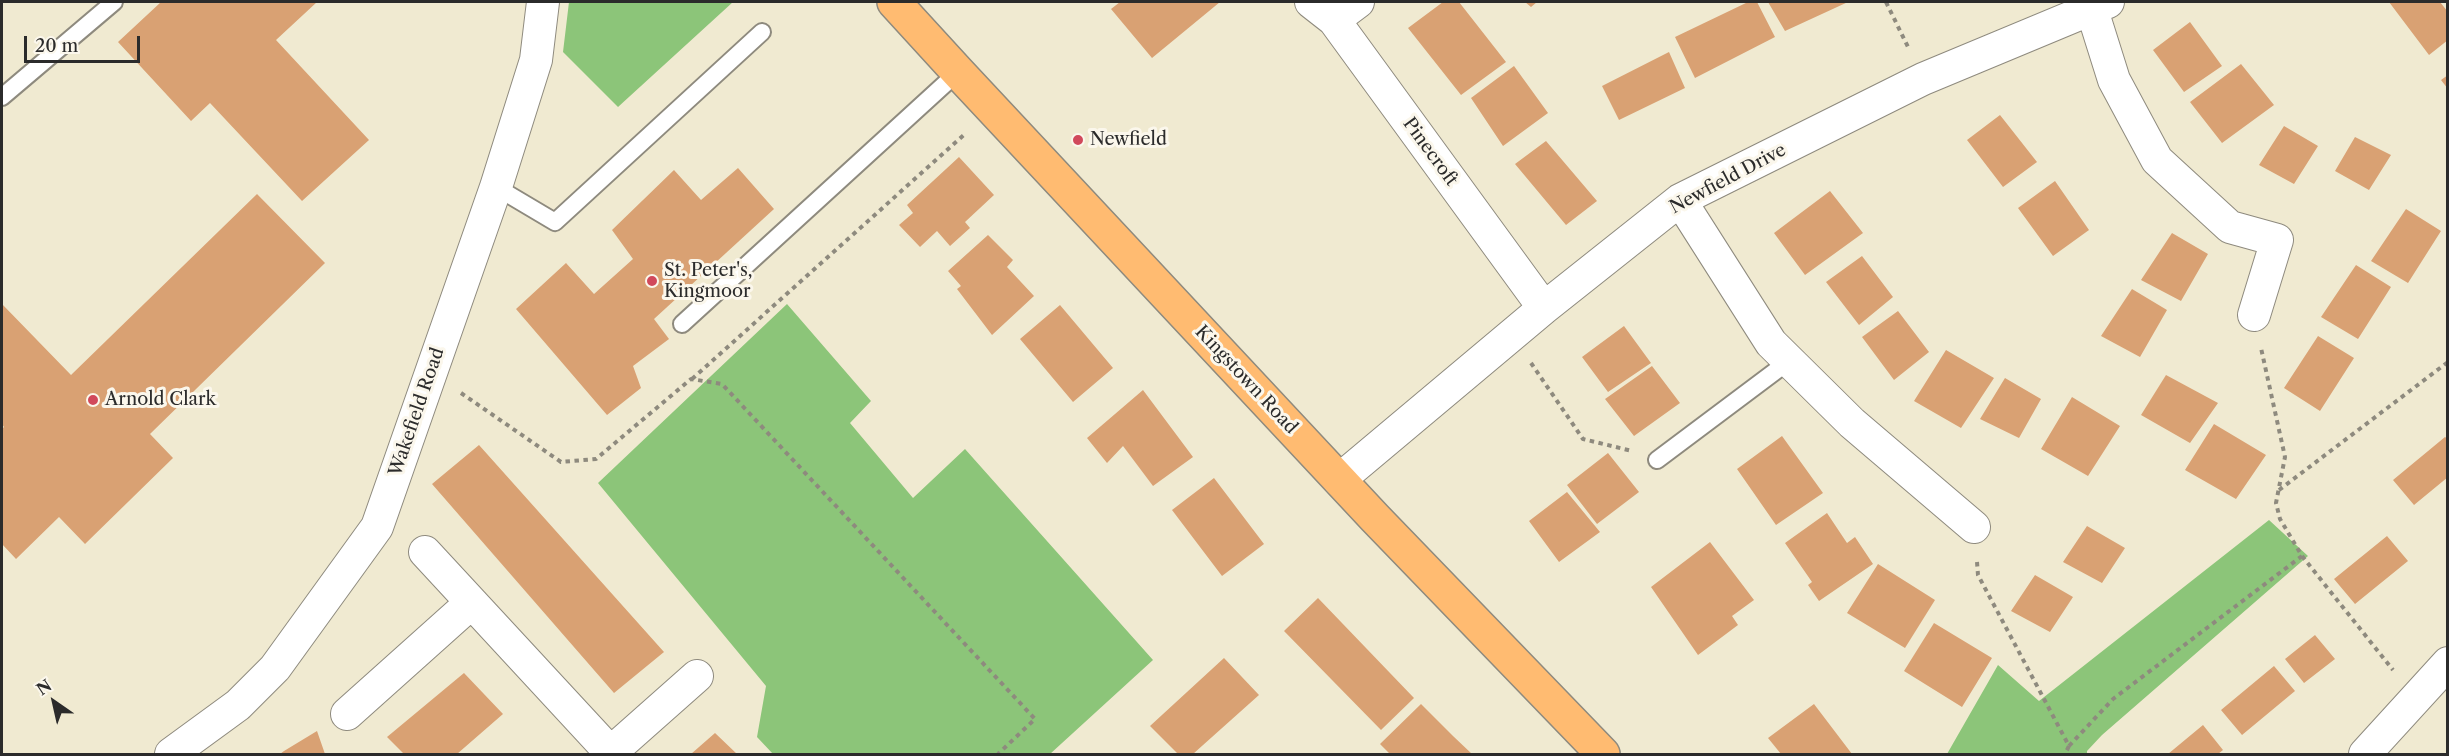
<!DOCTYPE html>
<style>
body{margin:0}
#map{position:relative;width:2449px;height:756px;overflow:hidden;background:#f0ead1;font-family:"Libre Caslon Text",serif}
canvas{display:block}
.frame{position:absolute;inset:0;border:3px solid #2b2b2b;pointer-events:none}
.north{position:absolute;left:24px;top:672px;width:60px;height:60px;-webkit-text-stroke:4px #fbf7ec;paint-order:stroke;rotate:326deg;font-size:16px;font-weight:700;line-height:24px;text-align:center;color:#2b2b2b}
.north::after{content:'';display:block;margin:auto;width:21px;height:27px;background:#2b2b2b;clip-path:polygon(50% 0,100% 100%,50% 72%,0 100%)}
.scale{position:absolute;left:24px;top:36px;width:116px;height:27px;box-sizing:border-box;border:3px solid #2b2b2b;border-top:0;padding-left:8px;font-size:18px;line-height:21px;white-space:nowrap;color:#2b2b2b;-webkit-text-stroke:4px #fbf7ec;paint-order:stroke}
</style>
<div id="map">
<canvas width="2449" height="756"></canvas>
<div class="frame"></div>
<div class="north">N</div>
<div class="scale">20 m</div>
</div>
<script>
const c = document.querySelector('canvas').getContext('2d');
c.lineJoin = 'round';
function paint(path, color) { c.fillStyle = color; c.fill(path, 'evenodd'); }
const toPath = rows => new Path2D(rows.map(r => 'M' + r).join(''));
function strokePath(path, color, width, dash) { c.strokeStyle = color; c.lineWidth = width; c.lineCap = dash ? 'butt' : 'round'; c.setLineDash(dash || []); c.stroke(path); }
function write(font, color, halo, rows, align = 'center') {
  c.font = font + ' "Libre Caslon Text",serif'; c.lineWidth = 6; c.setLineDash([]); c.textBaseline = 'middle'; c.strokeStyle = halo; c.fillStyle = color; for (const [text, x, y, turn = 0] of rows) {
    c.save(); c.translate(x, y); c.rotate((+turn || 0) * Math.PI / 180); c.textAlign = isNaN(turn) ? turn : align; if (halo) c.strokeText(text, 0, 0); c.fillText(text, 0, 0); c.restore();
  }
}
paint(toPath([
 [569,2,733,2,618,107,563,52],
 [787,304,871,401,850,423,913,498,965,449,1153,660,1050,754,773,754,757,737,766,686,598,483],
 [2269,520,2308,556,2102,735,2087,751,2087,754,1947,754,1998,665,2039,701]
]), '#8cc579');
paint(toPath([
 [161,2,317,2,276,40,369,140,302,201,210,103,191,121,118,42],
 [1120,2,1220,2,1152,58,1111,9],
 [1443,2,1459,2,1506,62,1461,95,1408,28],
 [1525,2,1537,2,1531,7],
 [1748,2,1757,2,1775,37,1695,78,1675,37],
 [1768,2,1848,2,1785,31],
 [2389,2,2440,2,2448,12,2448,40,2429,55],
 [2190,22,2222,66,2184,92,2153,50],
 [1669,52,1685,88,1619,120,1602,86],
 [2241,64,2274,105,2222,143,2190,102],
 [1514,66,1548,113,1503,146,1471,98],
 [2448,75,2448,89,2441,80],
 [2000,115,2037,162,2003,187,1967,140],
 [2284,126,2318,146,2294,184,2259,165],
 [2355,137,2391,155,2369,190,2335,171],
 [1546,141,1597,201,1566,225,1515,164],
 [959,157,994,195,965,222,970,228,950,246,937,231,920,247,899,225,913,213,907,205],
 [738,168,774,209,654,319,669,339,633,366,641,388,607,415,516,309,566,263,594,294,633,259,612,230,674,170,701,200],
 [2055,181,2089,230,2053,256,2018,208],
 [1830,191,1863,233,1805,275,1774,233],
 [257,194,325,263,150,434,173,458,85,544,59,517,16,559,2,544,2,429,4,427,2,424,2,304,71,375],
 [2406,209,2441,231,2408,283,2371,261],
 [2172,233,2208,254,2181,301,2141,280],
 [988,235,1013,260,1007,267,1034,296,992,335,957,289,961,286,948,271],
 [1862,256,1893,297,1859,325,1826,282],
 [2356,265,2391,287,2358,339,2321,317],
 [2132,289,2167,310,2140,357,2101,336],
 [1060,305,1113,368,1073,402,1020,339],
 [1898,311,1929,352,1894,380,1862,337],
 [1624,326,1651,363,1608,392,1582,357],
 [2318,336,2354,358,2320,411,2284,388],
 [1946,350,1994,378,1961,428,1914,401],
 [1652,366,1680,403,1634,436,1605,399],
 [2166,375,2218,403,2190,443,2141,415],
 [2005,378,2041,399,2019,438,1980,419],
 [1143,390,1193,457,1153,486,1123,446,1107,463,1087,438],
 [2072,397,2120,426,2088,476,2041,449],
 [2214,424,2266,455,2236,499,2185,470],
 [1782,436,1823,493,1776,525,1737,469],
 [2445,437,2448,439,2448,477,2414,505,2393,480],
 [479,445,664,652,614,693,432,484],
 [1608,453,1639,492,1597,524,1567,485],
 [1214,478,1264,544,1222,576,1172,510],
 [1567,492,1600,532,1559,562,1529,521],
 [1827,513,1847,543,1855,537,1873,564,1819,601,1808,585,1812,582,1785,543],
 [2087,526,2125,548,2102,583,2063,562],
 [2387,536,2408,561,2355,604,2334,579],
 [1710,542,1754,600,1732,616,1738,625,1698,655,1651,587],
 [1878,564,1935,600,1905,648,1847,613],
 [2035,575,2073,597,2050,632,2011,611],
 [1318,598,1414,698,1381,730,1284,631],
 [1934,623,1992,658,1962,707,1904,671],
 [2315,635,2335,659,2304,683,2285,659],
 [1224,658,1259,695,1193,754,1178,754,1150,726],
 [2274,666,2295,691,2242,735,2221,710],
 [464,673,503,714,457,754,404,754,387,737],
 [1421,704,1453,736,1472,754,1390,754,1380,744],
 [1814,704,1852,754,1781,754,1768,738],
 [2203,725,2223,750,2218,754,2168,754],
 [317,731,325,754,280,754,284,751],
 [715,733,737,754,691,754]
]), '#d9a173');
const service = toPath([
 [2,97,114,2],
 [496,187,555,222,762,32],
 [682,324,958,72],
 [1657,460,1789,361]
]);
const minor = toPath([
 [1311,2,1334,20,1544,308],
 [2092,10,2114,80,2157,160,2230,227,2277,240,2254,315],
 [1334,20,1358,2],
 [1680,200,1771,343,1852,423,1974,527],
 [1339,480,1544,308,1680,200,1923,79,2108,2],
 [425,552,611,753],
 [347,714,471,603],
 [171,754,238,705,275,668,377,527,496,187,536,60,543,2],
 [609,754,697,676],
 [2365,754,2448,663]
]);
const primary = toPath([
 [894,2,958,72,1375,518,1603,754]
]);
strokePath(service, '#8e8a7e', 20);
strokePath(minor, '#8e8a7e', 34);
strokePath(primary, '#8e8a7e', 36);
strokePath(toPath([
 [1886,2,1908,47],
 [1531,363,1583,439,1632,451],
 [692,379,966,133],
 [461,393,561,462,596,459,691,379,722,384,1035,719,998,754],
 [2279,490,2448,362],
 [2302,556,2393,670],
 [1977,562,1978,575,2069,746,2065,754],
 [2069,746,2113,699,2302,556,2280,519,2276,503,2285,457,2261,348]
]), '#8e8a7e', 4, [4.5, 4.5]);
strokePath(service, '#fff', 16);
strokePath(minor, '#fff', 32);
strokePath(primary, '#ffbb71', 33);
for (const [x, y, r, color] of [
 [1078,140,6,"#d1495b"],
 [652,281,6,"#d1495b"],
 [93,400,6,"#d1495b"]
]) { const dot = new Path2D(); dot.arc(x, y, r, 0, 2 * Math.PI); c.fillStyle = color; c.fill(dot); strokePath(dot, '#fbf7ec', 2); }
write('18px', '#2b2b2b', '#fbf7ec', [
 ["Newfield",1090,140],
 ["St. Peter's,",664,271],
 ["Kingmoor",664,292],
 ["Arnold Clark",105,400]
], 'left');
write('18px', '#2b2b2b', '#fbf7ec', [
 ["Pinecroft",1430,152,54],
 ["Newfield Drive",1728,179,-28],
 ["Kingstown Road",1246,380,47],
 ["Wakefield Road",417,412,-71]
]);
</script>
